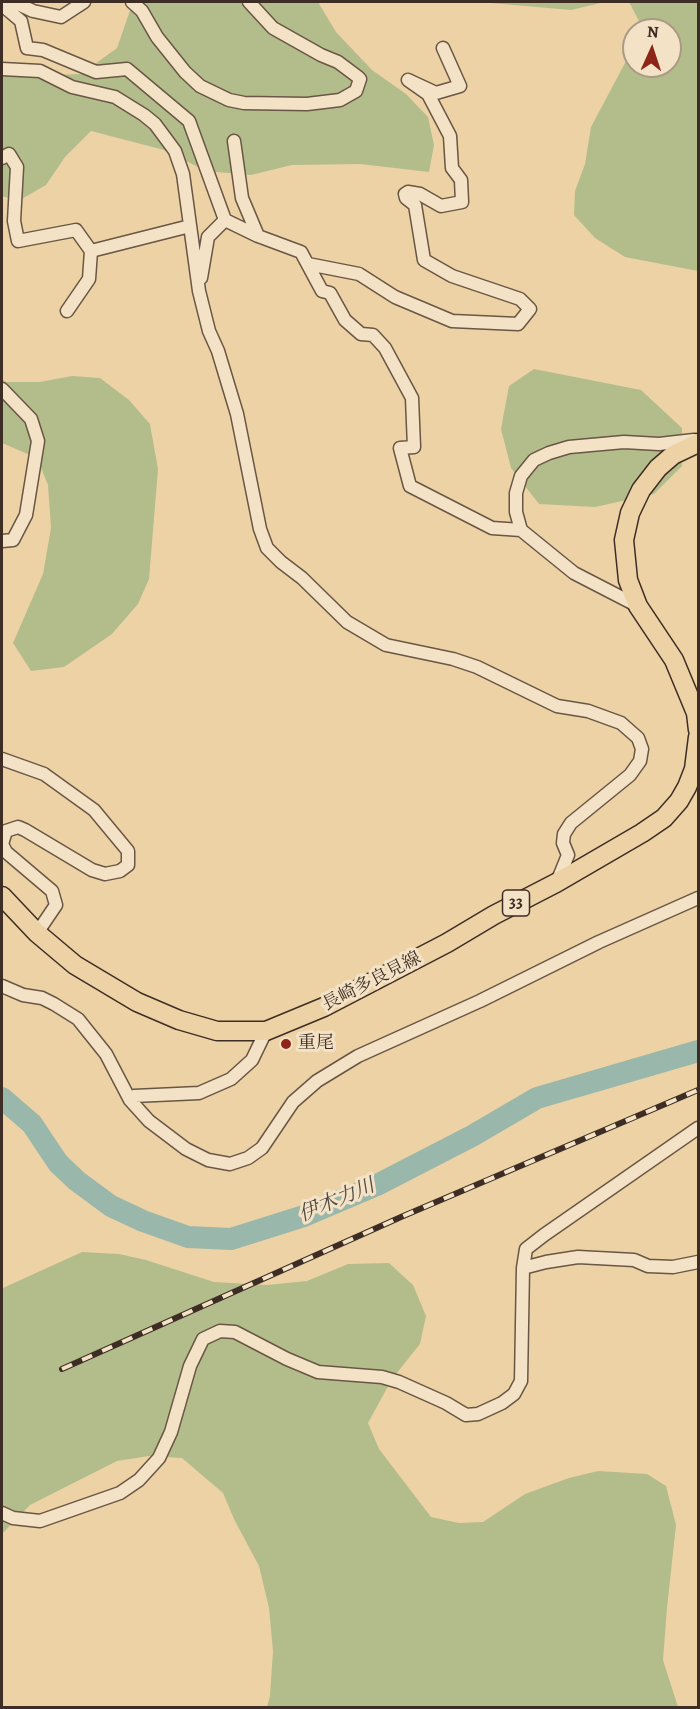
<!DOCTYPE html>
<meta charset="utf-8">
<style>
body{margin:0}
#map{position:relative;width:700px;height:1709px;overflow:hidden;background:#edd2a6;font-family:Alegreya,serif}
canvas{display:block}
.frame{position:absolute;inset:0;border:3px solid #3d2d24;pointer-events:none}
.north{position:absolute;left:622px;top:18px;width:60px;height:60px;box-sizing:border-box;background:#f3e2c5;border:2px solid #aa9a85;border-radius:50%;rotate:3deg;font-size:16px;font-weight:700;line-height:24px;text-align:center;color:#3d2d24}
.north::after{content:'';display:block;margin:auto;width:21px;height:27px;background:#8f2418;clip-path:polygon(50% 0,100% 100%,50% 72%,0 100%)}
</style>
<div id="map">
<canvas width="700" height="1709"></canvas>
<div class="frame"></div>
<div class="north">N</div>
</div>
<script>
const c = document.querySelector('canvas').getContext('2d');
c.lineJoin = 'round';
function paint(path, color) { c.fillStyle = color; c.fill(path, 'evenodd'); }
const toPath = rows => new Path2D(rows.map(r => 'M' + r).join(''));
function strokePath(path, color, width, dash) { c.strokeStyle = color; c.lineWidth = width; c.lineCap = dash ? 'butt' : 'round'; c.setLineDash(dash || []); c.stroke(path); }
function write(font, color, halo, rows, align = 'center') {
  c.font = font + ' Alegreya,"Noto Serif JP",serif'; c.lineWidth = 6; c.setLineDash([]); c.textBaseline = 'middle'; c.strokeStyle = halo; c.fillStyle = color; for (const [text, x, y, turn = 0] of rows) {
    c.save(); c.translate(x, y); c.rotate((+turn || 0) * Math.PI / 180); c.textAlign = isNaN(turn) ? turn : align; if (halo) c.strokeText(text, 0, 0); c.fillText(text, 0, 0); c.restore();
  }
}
paint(toPath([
 [133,2,318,2,336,32,372,70,406,94,428,117,434,145,429,172,360,164,292,165,251,175,206,171,164,150,91,131,65,157,46,185,18,201,2,196,2,62,23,76,81,74,117,48],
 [479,2,698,2,698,271,625,257,595,238,574,215,575,191,585,164,591,127,634,46,634,66,670,66,670,30,637,30,639,21,629,2,605,2,571,10],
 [534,369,641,390,682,428,682,466,654,494,595,507,539,504,511,468,501,429,509,386],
 [72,376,100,378,129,400,150,424,158,469,149,579,138,604,112,634,64,667,31,671,13,643,43,574,51,528,48,485,37,458,2,443,2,379,6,382,40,382],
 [82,1252,119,1254,146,1260,214,1282,267,1285,307,1281,348,1264,389,1263,413,1285,426,1316,420,1344,392,1379,368,1423,379,1449,431,1517,459,1523,483,1522,525,1494,569,1478,598,1471,647,1474,666,1486,676,1525,667,1608,663,1660,678,1707,267,1707,270,1696,273,1651,269,1608,259,1566,234,1519,223,1493,182,1458,149,1456,117,1461,30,1505,2,1534,3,1288]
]), '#b3bd8b');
strokePath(toPath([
 [2,1098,32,1124,58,1163,77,1181,111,1206,143,1221,188,1237,231,1239,304,1216,377,1185,472,1136,537,1098,698,1051]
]), '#99b7aa', 22);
const street = toPath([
 [14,2,33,11,61,17,84,2],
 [132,2,142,11,157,37,185,72,200,86,229,100,244,103,307,104,340,100,356,91,360,79,358,77,338,62,321,55,273,28,249,2],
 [2,5,21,21,27,48,43,50,96,72,127,69,189,121,225,220],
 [2,69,40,71,72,87,115,97,144,115,155,124,175,151,183,174,199,291,209,331,218,351,237,414,260,529,267,548,281,562,302,578,347,622,386,645,453,659,477,667,557,706,588,711,621,723,638,738,642,749,640,761,630,775,571,823,564,834,563,843,568,855,557,882],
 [234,141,242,198,258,236],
 [2,158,9,154,17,167,14,221,18,241,76,230,91,251,89,279,67,311],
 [91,251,190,226],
 [308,264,359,274,395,297,452,321,518,324,530,309,520,299,452,276,424,260,415,205,406,198,405,194,408,192,420,194,441,206,462,202,461,180,452,168,450,136,428,94,408,80,436,93,460,86,443,48],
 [201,278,208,237,225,220,258,236,301,252,322,291,330,293,345,320,361,334,373,335,385,348,412,398,414,447,400,448,410,486,492,528,521,530],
 [2,389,31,419,38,441,26,515,13,540,2,541],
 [638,606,574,573,521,530,516,512,516,493,521,476,534,460,549,453,569,447,624,442,659,444,694,440],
 [2,759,44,774,94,810,128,851,128,865,120,871,105,874,92,870,25,830,18,827,6,831,2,844,6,852,52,891,56,905,37,933],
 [2,986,23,995,42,998,54,1004,78,1019,106,1054,130,1100,149,1121,186,1149,208,1160,230,1164,248,1158,262,1148,293,1102,317,1081,358,1056,480,1001,599,942,698,898],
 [130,1100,134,1096,199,1093,231,1079,252,1060,266,1031],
 [523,1268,546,1262,578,1257,634,1260,648,1266,673,1267,698,1262],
 [2,1513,13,1518,40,1521,120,1493,139,1480,159,1458,171,1432,190,1366,203,1339,220,1331,235,1332,287,1359,318,1372,382,1377,399,1382,446,1403,466,1415,478,1414,502,1403,514,1394,521,1381,523,1268,526,1249,544,1235,698,1128]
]);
const primary = toPath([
 [698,443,673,455,658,468,641,490,630,513,624,540,628,580,638,606,674,660,696,713,698,730],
 [2,896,37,933,75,965,137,1002,179,1020,217,1031,266,1031,324,1007,447,943,494,915,556,883,642,833,664,818,679,801,687,787,694,769,698,737]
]);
strokePath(street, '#695644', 15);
strokePath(primary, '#3d2d24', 21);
strokePath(street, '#f3e2c5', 12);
strokePath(primary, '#edd2a6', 18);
const rail = toPath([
 [62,1369,401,1217,698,1090]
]);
strokePath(rail, '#3d2d24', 6);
strokePath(rail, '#f3e2c5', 4, [11]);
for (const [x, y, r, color] of [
 [286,1044,6,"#8f2418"]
]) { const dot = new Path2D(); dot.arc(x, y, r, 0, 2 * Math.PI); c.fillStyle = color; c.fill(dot); strokePath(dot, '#f3e2c5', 2); }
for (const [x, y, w] of [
 [516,903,27]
]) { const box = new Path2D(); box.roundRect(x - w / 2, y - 13, w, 26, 4.5); c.fillStyle = '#f3e2c5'; c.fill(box); strokePath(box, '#3d2d24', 1.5); }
write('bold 16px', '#3d2d24', null, [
 ["33",516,903]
]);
write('18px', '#3d2d24', '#f3e2c5', [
 ["長崎多良見線",372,982,-27]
]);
write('18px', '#3d2d24', '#f3e2c5', [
 ["重尾",298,1044]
], 'left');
write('italic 20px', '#4f493f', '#f3e2c5', [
 ["伊木力川",337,1201,-23]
]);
</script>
